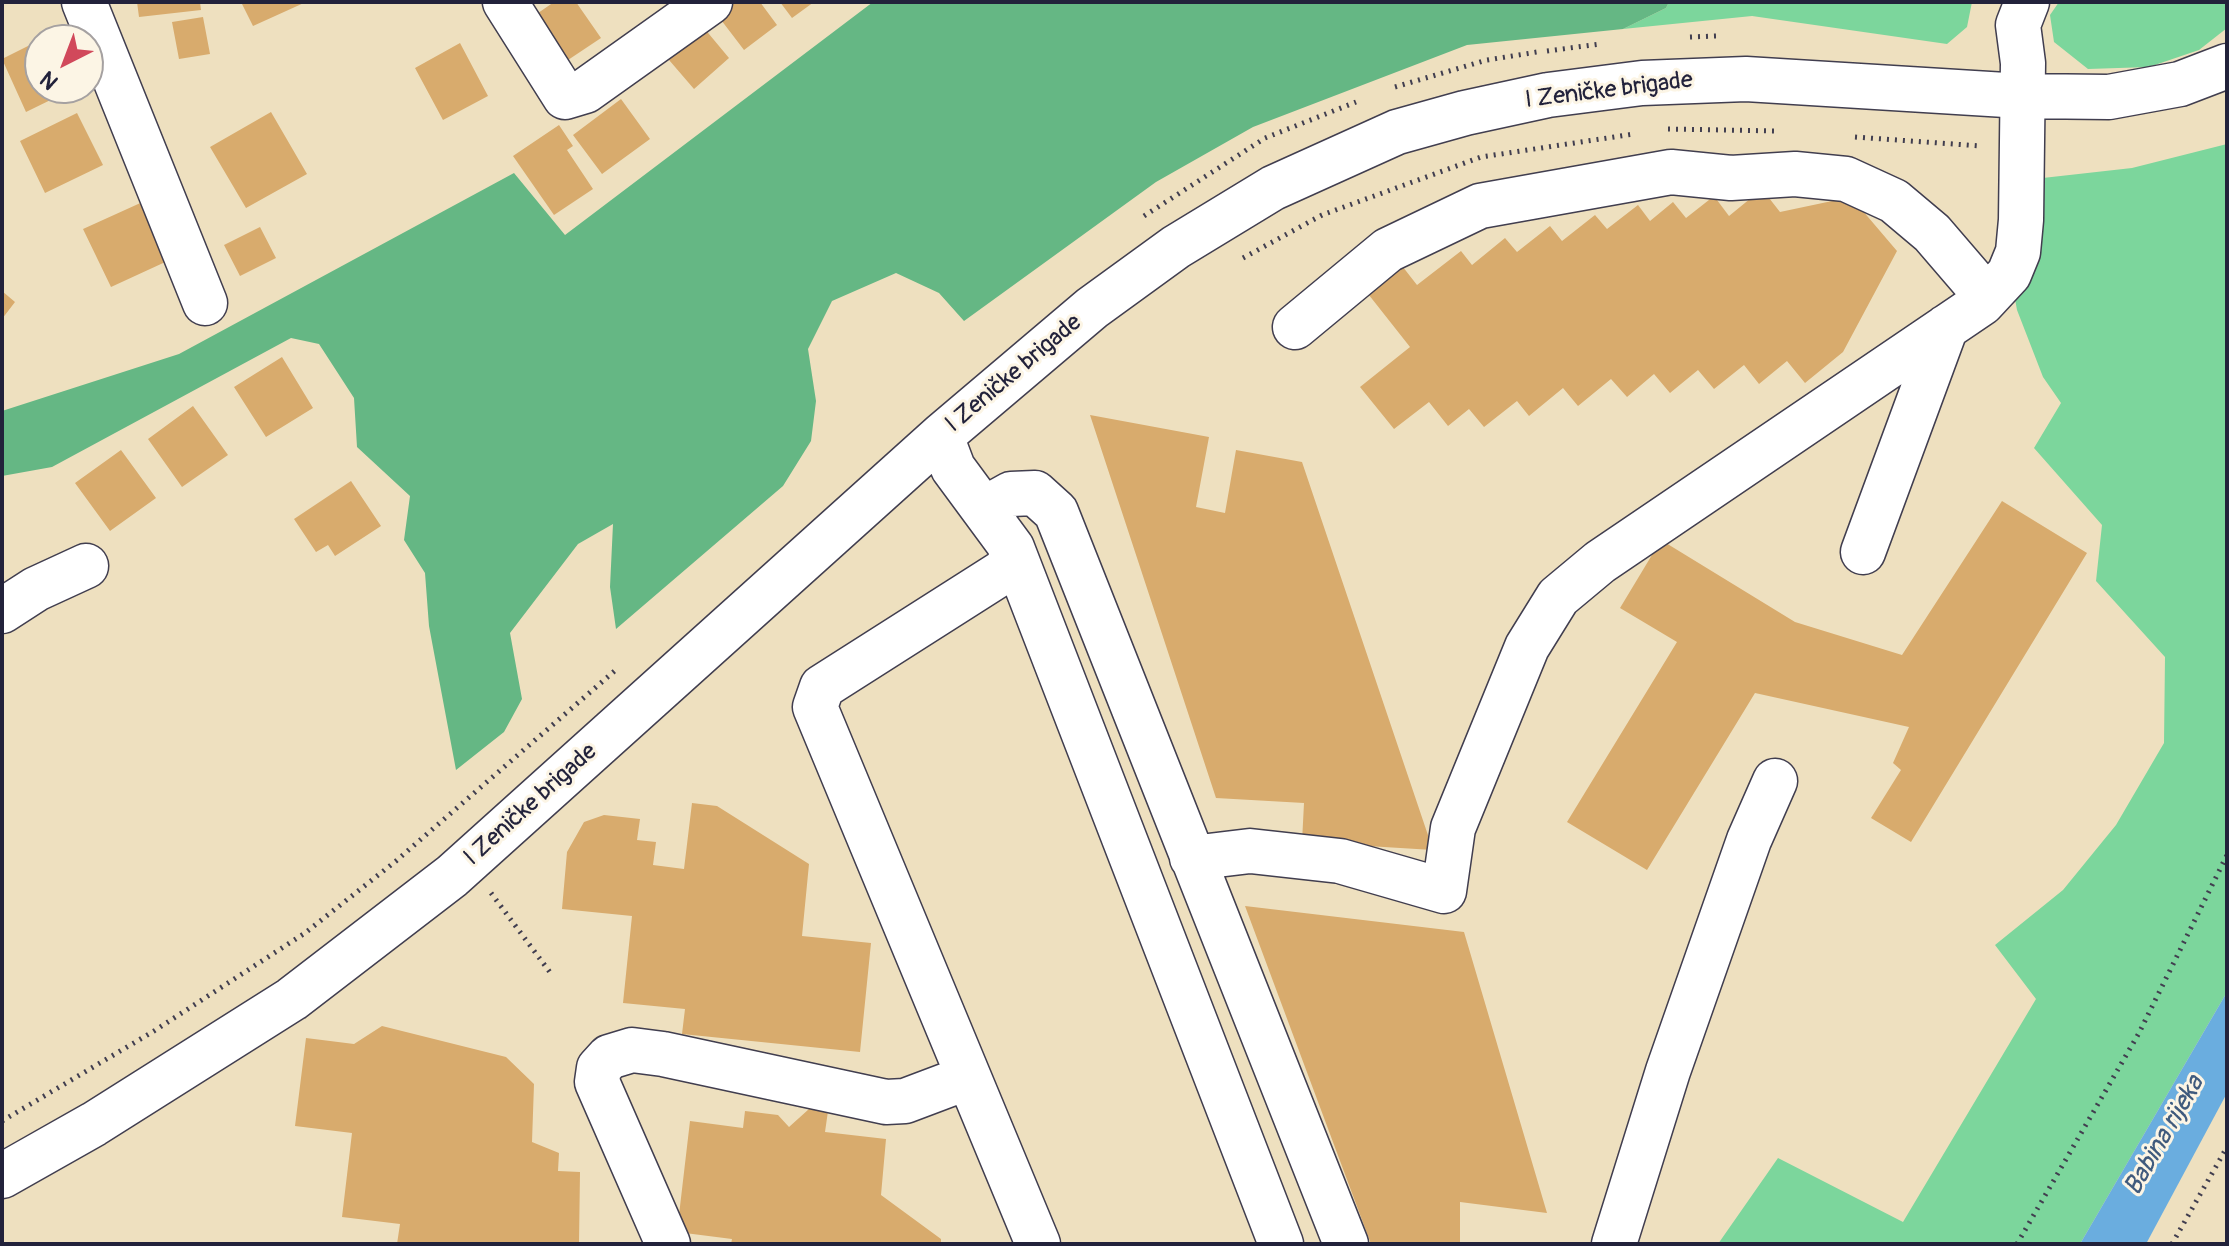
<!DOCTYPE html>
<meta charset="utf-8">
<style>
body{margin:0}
#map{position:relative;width:2229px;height:1246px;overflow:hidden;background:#eee0bf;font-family:Pangolin,sans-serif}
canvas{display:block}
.frame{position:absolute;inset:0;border:4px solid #22223b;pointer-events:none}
.north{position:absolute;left:24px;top:24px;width:80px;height:80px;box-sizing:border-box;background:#fcf5e5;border:2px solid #a5a1a1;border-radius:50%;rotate:222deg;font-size:22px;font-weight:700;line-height:32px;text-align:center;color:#22223b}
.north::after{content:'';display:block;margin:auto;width:28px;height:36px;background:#d1495b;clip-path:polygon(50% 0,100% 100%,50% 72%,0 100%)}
</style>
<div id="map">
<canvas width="2229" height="1246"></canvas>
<div class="frame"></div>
<div class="north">N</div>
</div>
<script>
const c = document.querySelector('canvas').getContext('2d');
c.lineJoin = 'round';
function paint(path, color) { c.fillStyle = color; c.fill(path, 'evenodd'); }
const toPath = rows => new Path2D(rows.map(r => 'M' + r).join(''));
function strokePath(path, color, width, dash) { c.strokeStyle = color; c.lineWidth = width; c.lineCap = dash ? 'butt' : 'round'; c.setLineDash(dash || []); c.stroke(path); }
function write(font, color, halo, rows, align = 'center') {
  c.font = font + ' Pangolin,sans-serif'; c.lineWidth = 6; c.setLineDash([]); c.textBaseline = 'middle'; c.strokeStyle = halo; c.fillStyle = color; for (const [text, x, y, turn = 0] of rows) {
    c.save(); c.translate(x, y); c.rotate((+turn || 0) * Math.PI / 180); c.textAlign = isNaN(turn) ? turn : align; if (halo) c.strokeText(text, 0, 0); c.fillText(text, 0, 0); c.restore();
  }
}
paint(toPath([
 [1669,2,1972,2,1967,27,1947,44,1752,16,1623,29,1666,8],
 [2059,2,2227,2,2227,28,2199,50,2149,67,2088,69,2054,42,2050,15],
 [2227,144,2227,992,2080,1244,1718,1244,1778,1158,1903,1222,2036,999,1995,945,2063,890,2116,825,2164,743,2165,657,2096,581,2102,525,2034,448,2061,403,2043,377,2017,310,2009,266,2007,182,2132,168]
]), '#7cd69c');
paint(toPath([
 [873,2,1669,2,1666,8,1623,29,1467,45,1253,127,1156,182,964,321,939,293,896,273,832,301,808,349,816,401,811,441,783,486,616,629,610,587,613,524,578,544,510,633,522,699,504,732,456,770,429,626,425,573,404,540,410,496,357,447,354,398,319,344,291,338,52,467,2,476,2,411,179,354,514,173,565,235]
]), '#65b784');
paint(toPath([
 [2227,992,2227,1093,2146,1244,2080,1244]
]), '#6aaddf');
paint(toPath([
 [137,2,200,2,201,10,139,17],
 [241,2,306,2,253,26],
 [554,2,576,2,601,38,559,66,528,20],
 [728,2,760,2,777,25,744,50,715,12],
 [780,2,814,2,792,18],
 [203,17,210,54,179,59,172,22],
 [699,22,729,58,694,89,663,53],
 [58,32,62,40,41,40],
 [40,40,40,88,75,88,26,112,2,59],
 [460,43,488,96,443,120,415,68],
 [621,99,650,139,602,174,573,135],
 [271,112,307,174,246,208,210,147],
 [77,113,103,165,45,193,20,141],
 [559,125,573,146,567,150,593,189,554,215,513,156],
 [1762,189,1780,212,1851,197,1897,251,1843,352,1805,383,1787,361,1759,384,1744,365,1714,389,1698,370,1670,393,1654,374,1627,397,1611,379,1578,406,1563,388,1529,416,1517,401,1484,427,1469,409,1448,426,1429,402,1394,429,1360,387,1410,347,1365,290,1399,262,1417,285,1461,251,1472,265,1505,238,1517,252,1550,226,1562,241,1595,215,1607,229,1638,205,1650,221,1673,202,1686,218,1714,196,1729,216],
 [147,200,174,258,111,287,83,229],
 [260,227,276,258,240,276,224,245],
 [2,291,15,302,2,319],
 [282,357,313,408,266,437,234,387],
 [193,406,228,455,182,487,148,439],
 [1090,415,1209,437,1196,507,1225,513,1236,450,1302,462,1433,850,1302,842,1304,803,1216,798],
 [121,450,156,498,110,531,75,483],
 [351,481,381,526,335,556,328,545,316,552,294,519],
 [2002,501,2087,553,1911,842,1871,818,1901,770,1893,763,1909,727,1755,693,1647,870,1567,822,1677,642,1620,608,1661,540,1795,622,1902,655],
 [692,803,717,806,809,864,802,936,871,943,860,1052,682,1034,685,1009,623,1003,632,916,562,909,567,852,584,822,604,815,640,819,637,840,656,842,653,865,684,869],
 [1245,906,1464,932,1547,1213,1460,1202,1460,1244,1371,1244],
 [382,1026,506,1057,534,1084,532,1142,559,1153,558,1171,580,1172,579,1244,397,1244,400,1224,342,1217,352,1133,295,1126,306,1038,354,1044],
 [809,1109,828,1111,825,1132,886,1139,881,1195,941,1239,941,1244,731,1244,732,1239,677,1232,690,1121,743,1128,745,1111,778,1115,789,1127]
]), '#d8ab6d');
const minor = toPath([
 [84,2,205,303],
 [505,2,565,97,585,91,710,2],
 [1295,327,1388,250,1480,206,1671,172,1731,178,1795,174,1846,179,1894,201,1932,233,1987,297],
 [941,436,953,468,1012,548,1009,568,822,687,815,707,1038,1244],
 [984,509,1011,494,1035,493,1056,512,1346,1244],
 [1012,548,1281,1244],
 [1863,552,1946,327],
 [2,611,36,589,86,566],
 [1192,858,1250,851,1340,861,1444,891,1453,828,1527,647,1558,597,1600,562,1982,303,2009,274,2018,252,2021,220,2023,63,2018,25,2027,2],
 [2,1176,94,1124,292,999,452,876,941,436,1092,308,1176,247,1273,188,1397,132,1465,113,1548,95,1642,83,1746,79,2022,96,2109,97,2180,84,2227,66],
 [668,1244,597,1082,599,1068,609,1057,632,1050,663,1054,886,1102,905,1101,966,1078],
 [1614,1244,1668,1071,1749,840,1775,781]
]);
strokePath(minor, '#413e4f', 47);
strokePath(toPath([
 [1690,37,1716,36],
 [1547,51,1600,44],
 [1395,87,1487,60,1537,52],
 [1668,129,1778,131],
 [1855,137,1981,146],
 [1144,216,1265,138,1356,102],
 [1243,258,1322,215,1481,157,1634,134],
 [491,893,552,975],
 [2,1121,154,1031,305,933,396,861,618,668],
 [2017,1244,2139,1033,2227,855],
 [2172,1244,2227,1147]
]), '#413e4f', 5, [2, 6]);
strokePath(minor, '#fff', 44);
write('24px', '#22223b', '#fcf5e5', [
 ["I Zeničke brigade",1609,91,-7],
 ["I Zeničke brigade",1014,374,-40],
 ["I Zeničke brigade",531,805,-42]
]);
write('italic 26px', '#3f5a7d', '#fcf5e5', [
 ["Babina rijeka",2165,1136,-60]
]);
</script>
